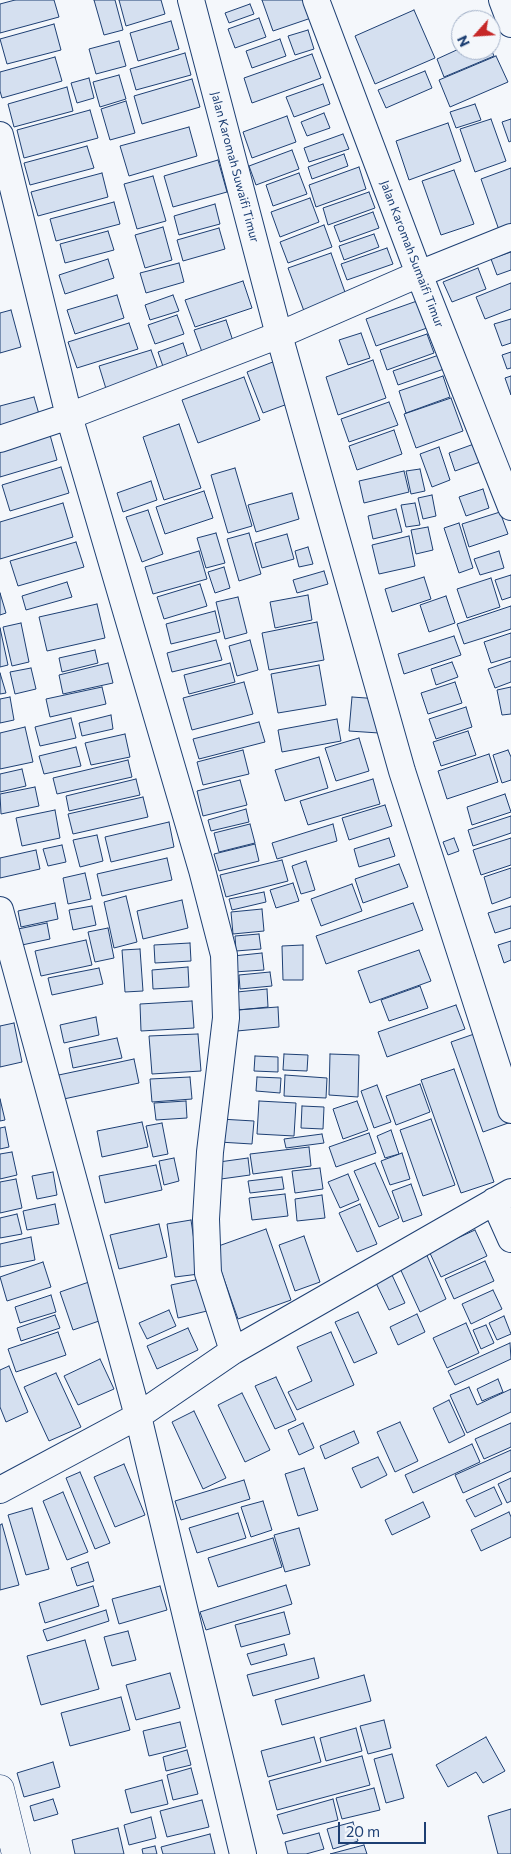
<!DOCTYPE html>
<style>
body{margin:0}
#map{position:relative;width:511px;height:1854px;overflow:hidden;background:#f4f7fb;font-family:Commissioner,sans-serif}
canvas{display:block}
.north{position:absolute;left:451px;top:10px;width:50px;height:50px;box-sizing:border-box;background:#f4f7fb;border:1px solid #9eadc5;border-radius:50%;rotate:244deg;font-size:14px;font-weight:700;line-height:20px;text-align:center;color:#1d3f73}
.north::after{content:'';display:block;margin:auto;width:18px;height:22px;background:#c62828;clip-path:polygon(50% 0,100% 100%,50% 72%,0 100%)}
.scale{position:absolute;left:338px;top:1822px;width:88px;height:22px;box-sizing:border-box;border:2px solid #1d3f73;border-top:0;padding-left:6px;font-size:15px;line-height:18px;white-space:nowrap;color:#1d3f73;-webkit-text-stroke:4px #f4f7fb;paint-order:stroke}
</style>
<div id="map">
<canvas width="511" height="1854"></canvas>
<div class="north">N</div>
<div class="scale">20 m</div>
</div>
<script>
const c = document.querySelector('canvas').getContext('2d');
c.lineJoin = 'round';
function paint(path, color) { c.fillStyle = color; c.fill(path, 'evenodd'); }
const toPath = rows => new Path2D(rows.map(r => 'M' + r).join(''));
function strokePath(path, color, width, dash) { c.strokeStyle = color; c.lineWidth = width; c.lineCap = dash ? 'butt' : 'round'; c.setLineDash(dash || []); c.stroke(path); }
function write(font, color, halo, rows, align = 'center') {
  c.font = font + ' Commissioner,sans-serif'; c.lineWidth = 4; c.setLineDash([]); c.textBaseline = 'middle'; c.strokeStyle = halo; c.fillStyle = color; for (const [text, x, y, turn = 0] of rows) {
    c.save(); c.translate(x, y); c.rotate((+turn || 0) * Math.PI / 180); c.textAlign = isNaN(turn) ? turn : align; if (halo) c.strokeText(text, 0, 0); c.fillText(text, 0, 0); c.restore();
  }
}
const building = toPath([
 [15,0,54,0,59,17,0,33,0,4,15,0],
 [94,0,115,0,123,30,104,35,94,0],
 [119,0,161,0,165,14,126,26,119,0],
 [262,0,311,0,317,16,273,31,262,0],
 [250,4,254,14,229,23,225,13,250,4],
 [414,10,435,58,375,84,355,36,414,10],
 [259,18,266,37,235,48,228,29,259,18],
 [171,21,179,49,138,61,130,33,171,21],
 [54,24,61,50,7,64,0,39,54,24],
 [308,30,314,49,295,55,288,36,308,30],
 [280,39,286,56,252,68,246,51,280,39],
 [119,41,126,66,96,74,89,49,119,41],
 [461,48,461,50,491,50,491,49,494,56,444,77,437,59,461,48],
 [185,53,191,75,136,90,130,69,185,53],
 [312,54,321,78,252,103,244,78,312,54],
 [496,56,508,82,450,107,439,80,496,56],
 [55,57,62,81,2,98,0,91,0,72,55,57],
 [425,71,432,88,386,108,378,90,425,71],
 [119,75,126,99,100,107,93,82,119,75],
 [89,78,94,98,77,103,71,83,89,78],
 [192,79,200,107,142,124,134,96,192,79],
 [323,84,330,104,294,117,286,97,323,84],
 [67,87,73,111,14,127,8,104,67,87],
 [126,101,135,133,110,140,101,109,126,101],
 [475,104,481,120,456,128,450,112,475,104],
 [90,110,98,138,24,158,17,130,90,110],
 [324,113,330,128,307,136,301,122,324,113],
 [287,116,296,142,252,158,243,132,287,116],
 [491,119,506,161,475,172,460,129,491,119],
 [511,119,511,141,509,142,502,122,511,119],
 [448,123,461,161,409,180,396,141,448,123],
 [189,127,197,156,129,176,120,146,189,127],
 [343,134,349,149,309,162,304,148,343,134],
 [87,146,94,168,30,185,24,163,87,146],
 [292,150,299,169,256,185,249,166,292,150],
 [344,154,348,166,312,179,308,167,344,154],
 [218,160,227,192,173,207,164,176,218,160],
 [359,167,366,189,316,207,309,185,359,167],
 [511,168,511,226,499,230,481,179,511,168],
 [454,170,474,224,441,235,422,181,454,170],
 [102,173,108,197,38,216,31,192,102,173],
 [299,173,307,194,273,206,266,185,299,173],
 [153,176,166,221,137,229,124,184,153,176],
 [369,192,375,208,328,225,323,208,369,192],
 [310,198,319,222,280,237,271,212,310,198],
 [114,202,120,224,56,241,50,219,114,202],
 [215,204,220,224,179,235,174,216,215,204],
 [373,212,379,228,340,242,334,226,373,212],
 [324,225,332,247,288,263,280,242,324,225],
 [163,227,172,260,145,268,135,235,163,227],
 [219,228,225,249,183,261,177,240,219,228],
 [108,231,114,250,65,263,60,244,108,231],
 [374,234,379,247,344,260,339,246,374,234],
 [387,248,393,264,347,280,341,264,387,248],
 [511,252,511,270,497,275,491,259,511,252],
 [331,253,346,295,304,311,288,268,331,253],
 [108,259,114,278,65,294,59,275,108,259],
 [179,263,184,282,146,293,140,273,179,263],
 [478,268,486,289,452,302,443,282,478,268],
 [243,281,252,308,195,327,185,300,243,281],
 [511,283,511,309,485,319,476,297,511,283],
 [117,295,124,318,75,334,67,310,117,295],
 [173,295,179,311,150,320,145,305,173,295],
 [417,301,427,328,376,346,366,319,417,301],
 [11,310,21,347,0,353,0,313,11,310],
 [177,315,184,334,155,344,148,325,177,315],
 [511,319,511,343,502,346,494,324,511,319],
 [226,320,233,341,202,352,194,330,226,320],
 [129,323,138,349,77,368,68,342,129,323],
 [361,333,370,358,348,365,339,340,361,333],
 [427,334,434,353,387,370,380,350,427,334],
 [183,343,191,367,166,375,158,352,183,343],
 [151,350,160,375,107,392,99,366,151,350],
 [511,352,511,368,507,369,502,355,511,352],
 [439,355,444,369,398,385,393,371,439,355],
 [278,360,293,402,263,413,247,372,278,360],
 [373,360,386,398,338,415,326,377,373,360],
 [443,376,450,397,406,413,399,391,443,376],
 [511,376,511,395,505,378,511,376],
 [244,377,260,420,198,443,182,400,244,377],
 [34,397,41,421,0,433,0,406,34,397],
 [451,398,463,431,416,448,404,414,451,398],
 [389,402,398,425,349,442,341,419,389,402],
 [179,424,201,488,164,500,143,437,179,424],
 [394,430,402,454,357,470,349,446,394,430],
 [50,435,57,460,0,477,0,450,50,435],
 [474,444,480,462,455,471,449,453,474,444],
 [439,447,450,480,432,487,420,454,439,447],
 [61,467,69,493,10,511,2,485,61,467],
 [235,468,252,526,228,533,211,475,235,468],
 [420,469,425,491,411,494,406,471,420,469],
 [404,471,409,492,364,503,359,481,404,471],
 [151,481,157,500,123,512,117,493,151,481],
 [483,489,489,508,466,516,459,497,483,489],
 [204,491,213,518,165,534,156,507,204,491],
 [292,493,299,519,256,532,248,505,292,493],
 [432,495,436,516,423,519,418,498,432,495],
 [63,503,73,537,0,559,0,522,63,503],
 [415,503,420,525,406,527,401,505,415,503],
 [396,509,402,532,373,539,368,516,396,509],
 [148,510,163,554,142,562,126,517,148,510],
 [500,512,508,534,469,547,462,524,500,512],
 [459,523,473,568,459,573,444,528,459,523],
 [428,527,433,550,416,554,411,530,428,527],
 [216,533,225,563,206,568,197,538,216,533],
 [249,533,261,574,239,581,227,539,249,533],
 [287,534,294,559,262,568,255,543,287,534],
 [409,536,415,566,379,574,372,545,409,536],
 [76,542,84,567,18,586,10,561,76,542],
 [308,547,313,564,299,567,295,551,308,547],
 [199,551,207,579,153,594,145,567,199,551],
 [499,551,504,568,480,575,474,559,499,551],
 [224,567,230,588,215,593,208,572,224,567],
 [324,571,328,584,297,593,293,580,324,571],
 [511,575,511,597,502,600,495,580,511,575],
 [424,577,431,599,392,612,385,589,424,577],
 [491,578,500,607,467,618,457,589,491,578],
 [67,582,72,597,26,610,22,596,67,582],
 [200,584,207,606,164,619,157,597,200,584],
 [0,593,6,613,0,615,0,593],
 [308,595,312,620,275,628,270,602,308,595],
 [446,596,455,623,429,632,420,605,446,596],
 [238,597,247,633,225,639,216,602,238,597],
 [97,604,105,638,47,651,39,617,97,604],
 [511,606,511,629,464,644,457,624,511,606],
 [215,611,220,632,171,644,166,624,215,611],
 [317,622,324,660,269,670,262,633,317,622],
 [21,623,29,662,12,666,3,627,21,623],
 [0,628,8,665,0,667,0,628],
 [511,633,511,657,491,663,484,642,511,633],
 [454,636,461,655,404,674,398,654,454,636],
 [216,640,222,660,172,672,167,653,216,640],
 [250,640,258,670,237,676,229,646,250,640],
 [95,650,98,663,62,672,59,658,95,650],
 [511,661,511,682,495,688,488,669,511,661],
 [452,662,458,677,436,685,431,669,452,662],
 [108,663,113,683,63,694,59,675,108,663],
 [230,663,235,682,189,694,184,675,230,663],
 [319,665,326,705,278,713,271,674,319,665],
 [31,668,36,689,15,694,10,672,31,668],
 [0,673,6,693,0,694,0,673],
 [244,682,253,714,192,730,183,698,244,682],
 [455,682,462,703,428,714,421,693,455,682],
 [102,687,106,704,50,717,46,699,102,687],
 [511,687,511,714,502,715,497,690,511,687],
 [10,697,14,720,0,723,0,699,10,697],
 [352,697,380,699,379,733,349,731,352,697],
 [466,707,472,727,436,739,429,719,466,707],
 [111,715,113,729,82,736,79,723,111,715],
 [71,718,76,738,40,746,35,727,71,718],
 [337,719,341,741,282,752,278,730,337,719],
 [259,722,265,742,199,759,193,739,259,722],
 [25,727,33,762,0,769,0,733,25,727],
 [468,731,476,755,441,766,433,742,468,731],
 [125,734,130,757,91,765,85,743,125,734],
 [359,738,369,771,336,781,325,748,359,738],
 [76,747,81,766,44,774,39,756,76,747],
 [243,750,249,774,203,785,197,762,243,750],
 [508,750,511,757,511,780,502,783,493,755,508,750],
 [489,754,498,782,447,799,438,771,489,754],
 [319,757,328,788,285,801,275,770,319,757],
 [128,760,132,777,57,794,53,778,128,760],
 [22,769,26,786,0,792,0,774,22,769],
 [136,779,140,795,69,811,66,796,136,779],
 [373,779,380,804,308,825,300,801,373,779],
 [240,780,247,805,203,816,197,791,240,780],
 [35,787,39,806,1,814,0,794,35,787],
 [505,794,511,812,472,825,467,807,505,794],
 [143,797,148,817,73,834,68,814,143,797],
 [385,805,392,826,349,840,342,818,385,805],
 [246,809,249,822,211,831,208,820,246,809],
 [55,810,60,838,22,846,16,818,55,810],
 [511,816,511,833,473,846,468,830,511,816],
 [169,822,174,847,111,862,105,837,169,822],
 [250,824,255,843,219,852,214,833,250,824],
 [333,824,337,841,277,859,272,843,333,824],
 [97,835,103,861,80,867,73,840,97,835],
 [389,838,395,856,359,867,354,849,389,838],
 [454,838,459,851,448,855,443,842,454,838],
 [511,838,511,865,481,875,473,850,511,838],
 [255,844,259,861,219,871,214,854,255,844],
 [62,845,66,862,48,866,43,849,62,845],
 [36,850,40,869,0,878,0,858,36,850],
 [167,858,172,880,102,896,97,874,167,858],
 [282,860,288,881,226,897,220,875,282,860],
 [306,861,315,890,301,894,292,866,306,861],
 [399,864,408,887,363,903,355,879,399,864],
 [511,868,511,897,492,904,484,877,511,868],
 [85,873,91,899,68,904,63,878,85,873],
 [293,883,299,901,276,908,270,890,293,883],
 [352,884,362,911,321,926,311,899,352,884],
 [264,892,266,902,232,910,229,899,264,892],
 [126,896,137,942,114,948,104,902,126,896],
 [182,900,188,928,143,939,137,911,182,900],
 [55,903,58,919,21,927,18,911,55,903],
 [413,903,423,930,326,964,316,936,413,903],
 [92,906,96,925,73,930,69,910,92,906],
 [511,906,511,928,495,933,488,913,511,906],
 [262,909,264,931,233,934,231,912,262,909],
 [47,923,50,939,22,945,18,929,47,923],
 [108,928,114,958,95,962,88,932,108,928],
 [259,934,261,949,236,951,235,936,259,934],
 [86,940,92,965,41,976,35,951,86,940],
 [511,941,511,960,504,963,498,945,511,941],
 [190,943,191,961,155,963,154,945,190,943],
 [303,945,303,980,283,980,282,946,303,945],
 [140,949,143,991,125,992,122,950,140,949],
 [419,950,431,981,370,1003,358,971,419,950],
 [262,953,264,970,234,972,233,956,262,953],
 [188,967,189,987,153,989,152,970,188,967],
 [99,968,103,984,52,995,48,978,99,968],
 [270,972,272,986,240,989,239,975,270,972],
 [420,986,428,1008,389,1021,381,1000,420,986],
 [267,989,268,1007,239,1010,237,992,267,989],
 [192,1001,194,1028,141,1031,140,1004,192,1001],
 [456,1005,465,1029,387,1057,378,1032,456,1005],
 [278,1007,279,1027,237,1031,235,1010,278,1007],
 [96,1017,99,1035,64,1043,60,1025,96,1017],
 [14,1023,22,1062,0,1067,0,1026,14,1023],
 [480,1032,511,1122,483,1132,451,1042,480,1032],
 [198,1034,201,1071,152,1074,149,1036,198,1034],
 [117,1038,122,1058,73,1068,69,1048,117,1038],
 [284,1054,308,1055,307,1071,283,1070,284,1054],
 [330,1054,359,1055,358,1097,329,1095,330,1054],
 [255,1056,278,1057,278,1072,254,1071,255,1056],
 [134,1059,139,1083,59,1100,54,1076,134,1059],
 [454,1069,494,1182,461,1193,421,1080,454,1069],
 [285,1075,327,1078,326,1098,284,1096,285,1075],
 [190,1077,192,1099,152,1102,150,1079,190,1077],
 [257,1077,281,1078,280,1093,256,1091,257,1077],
 [420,1084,430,1112,396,1125,386,1096,420,1084],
 [377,1085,391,1122,374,1128,361,1091,377,1085],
 [0,1099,5,1120,0,1121,0,1099],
 [186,1101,187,1118,156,1120,154,1103,186,1101],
 [259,1101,296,1103,294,1136,257,1134,259,1101],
 [357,1101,368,1130,343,1139,333,1109,357,1101],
 [302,1106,324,1107,323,1129,301,1128,302,1106],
 [220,1119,254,1121,252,1144,219,1142,220,1119],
 [431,1119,455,1185,423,1196,400,1130,431,1119],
 [142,1122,148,1147,102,1157,97,1131,142,1122],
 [162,1123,168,1154,153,1157,146,1126,162,1123],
 [5,1127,9,1147,0,1149,0,1128,5,1127],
 [391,1130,399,1154,385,1158,377,1136,391,1130],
 [369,1133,376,1153,336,1167,329,1147,369,1133],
 [322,1134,324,1143,286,1148,284,1139,322,1134],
 [309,1147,311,1166,253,1174,250,1154,309,1147],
 [12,1152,17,1175,0,1179,0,1154,12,1152],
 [402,1153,410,1179,390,1185,381,1161,402,1153],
 [174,1158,179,1181,164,1185,159,1161,174,1158],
 [248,1158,250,1175,221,1179,219,1162,248,1158],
 [375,1163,399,1218,379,1227,354,1171,375,1163],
 [156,1165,162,1190,105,1203,99,1176,156,1165],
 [320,1168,323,1189,295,1193,292,1171,320,1168],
 [53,1172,57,1195,37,1199,32,1176,53,1172],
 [348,1174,359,1200,340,1208,328,1182,348,1174],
 [282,1177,284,1189,250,1193,248,1181,282,1177],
 [16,1179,22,1208,0,1213,0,1182,16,1179],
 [411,1184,422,1215,403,1222,392,1191,411,1184],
 [285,1194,288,1216,252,1220,249,1198,285,1194],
 [322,1195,325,1218,297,1221,295,1199,322,1195],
 [55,1204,59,1224,27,1230,23,1211,55,1204],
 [360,1204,377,1244,357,1252,339,1213,360,1204],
 [17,1214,22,1234,0,1238,0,1218,17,1214],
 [191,1220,199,1274,175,1277,167,1224,191,1220],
 [159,1224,167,1257,119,1269,110,1235,159,1224],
 [266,1229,291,1300,238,1319,213,1248,266,1229],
 [475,1230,487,1256,441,1277,429,1251,475,1230],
 [304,1236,320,1282,295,1291,279,1245,304,1236],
 [31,1237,35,1260,0,1267,0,1244,31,1237],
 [425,1251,446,1299,420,1312,398,1264,425,1251],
 [485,1261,494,1281,454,1299,445,1279,485,1261],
 [43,1262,51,1287,7,1301,0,1277,43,1262],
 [392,1275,405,1303,389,1310,376,1283,392,1275],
 [200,1279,207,1311,178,1318,171,1285,200,1279],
 [89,1282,102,1320,73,1330,60,1292,89,1282],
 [493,1290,502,1309,471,1324,462,1304,493,1290],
 [51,1295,56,1312,20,1323,15,1307,51,1295],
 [169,1310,176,1326,147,1339,139,1323,169,1310],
 [358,1312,377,1353,354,1363,335,1322,358,1312],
 [417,1314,425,1332,398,1345,390,1327,417,1314],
 [55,1315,60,1328,21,1341,17,1328,55,1315],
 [504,1316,511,1334,497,1340,489,1323,504,1316],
 [466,1323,479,1353,447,1368,433,1338,466,1323],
 [486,1325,494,1343,481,1349,473,1330,486,1325],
 [188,1328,198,1350,157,1369,147,1346,188,1328],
 [58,1332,66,1355,16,1372,8,1349,58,1332],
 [331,1332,354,1385,297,1410,288,1392,312,1381,297,1347,331,1332],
 [510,1343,511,1359,455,1385,448,1371,510,1343],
 [100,1359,114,1389,78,1405,64,1376,100,1359],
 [9,1366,28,1412,6,1422,0,1407,0,1370,9,1366],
 [56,1373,81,1427,49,1441,24,1387,56,1373],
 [276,1377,296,1420,275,1429,255,1386,276,1377],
 [498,1379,503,1392,482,1401,477,1389,498,1379],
 [469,1387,477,1405,511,1389,511,1412,467,1433,450,1395,469,1387],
 [242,1393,270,1450,245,1462,218,1405,242,1393],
 [449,1400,465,1435,449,1443,433,1408,449,1400],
 [194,1411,226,1478,203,1489,172,1422,194,1411],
 [400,1422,418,1461,395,1472,377,1432,400,1422],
 [303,1423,314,1448,299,1455,288,1430,303,1423],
 [511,1423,511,1447,484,1459,475,1439,511,1423],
 [354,1431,359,1443,325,1459,320,1446,354,1431],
 [472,1444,480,1462,413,1493,405,1475,472,1444],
 [511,1450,511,1471,463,1493,455,1475,511,1450],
 [378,1457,387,1475,361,1488,352,1468,378,1457],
 [124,1464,145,1515,115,1527,94,1477,124,1464],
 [304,1468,318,1510,298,1516,285,1474,304,1468],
 [80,1472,110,1543,95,1549,66,1478,80,1472],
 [511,1478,511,1501,507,1503,498,1484,511,1478],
 [244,1480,250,1499,181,1520,175,1501,244,1480],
 [494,1487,502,1504,475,1517,466,1500,494,1487],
 [63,1492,88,1552,67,1560,43,1501,63,1492],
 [263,1501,272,1530,251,1537,241,1507,263,1501],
 [423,1502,430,1517,392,1535,385,1520,423,1502],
 [32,1508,49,1569,26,1575,8,1515,32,1508],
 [509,1512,511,1517,511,1537,481,1551,471,1530,509,1512],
 [238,1513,246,1538,197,1553,189,1528,238,1513],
 [2,1524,19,1585,0,1590,0,1525,2,1524],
 [299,1528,310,1565,285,1572,274,1535,299,1528],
 [273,1538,282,1567,218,1587,208,1558,273,1538],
 [88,1562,94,1581,77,1586,71,1568,88,1562],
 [286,1585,292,1604,206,1630,200,1612,286,1585],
 [93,1586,99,1606,45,1623,39,1603,93,1586],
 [160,1586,167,1610,119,1624,112,1599,160,1586],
 [106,1610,109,1621,47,1641,43,1630,106,1610],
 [284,1612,290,1634,241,1647,235,1625,284,1612],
 [128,1631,136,1660,112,1666,104,1637,128,1631],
 [85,1640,99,1689,41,1705,27,1656,85,1640],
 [284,1644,287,1655,251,1665,247,1654,284,1644],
 [314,1658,319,1678,253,1696,247,1675,314,1658],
 [170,1673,180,1708,136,1720,126,1685,170,1673],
 [364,1675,371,1701,282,1725,275,1700,364,1675],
 [121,1697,130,1730,70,1746,61,1713,121,1697],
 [384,1720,391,1748,368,1754,360,1726,384,1720],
 [180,1722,186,1747,149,1756,143,1731,180,1722],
 [356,1728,362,1751,326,1761,320,1738,356,1728],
 [314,1737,321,1762,268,1777,261,1751,314,1737],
 [486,1737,505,1771,483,1783,476,1772,448,1787,436,1765,486,1737],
 [187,1750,191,1765,166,1771,163,1757,187,1750],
 [392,1754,404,1798,386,1803,374,1759,392,1754],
 [362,1756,370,1785,277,1810,269,1781,362,1756],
 [53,1762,60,1787,24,1797,17,1773,53,1762],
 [191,1768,198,1794,173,1800,167,1775,191,1768],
 [162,1780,168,1804,131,1813,125,1790,162,1780],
 [374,1788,380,1810,342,1819,336,1798,374,1788],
 [53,1799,58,1814,34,1821,30,1806,53,1799],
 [333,1799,338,1820,283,1834,277,1815,333,1799],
 [202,1800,209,1827,167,1837,160,1811,202,1800],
 [511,1809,511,1854,498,1854,488,1816,511,1809],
 [151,1817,156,1838,129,1845,124,1825,151,1817],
 [353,1822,358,1841,333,1849,327,1829,353,1822],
 [118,1828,124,1854,75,1854,72,1840,118,1828],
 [319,1833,324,1849,306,1854,288,1854,285,1842,319,1833],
 [210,1834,215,1854,163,1854,161,1847,210,1834],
 [364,1845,367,1854,330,1854,364,1845],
 [155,1846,157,1854,143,1854,142,1849,155,1846]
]);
paint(building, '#d5e0f0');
strokePath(building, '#1d3f73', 1);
const street = toPath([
 [191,0,279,335,402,771,511,1110],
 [316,0,419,274,511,507],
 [502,0,511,24],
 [0,135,69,416,202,870,224,955,226,1018,210,1152,206,1219,208,1273,233,1351],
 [0,439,69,416,279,335,419,274,511,237],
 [0,910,138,1416,243,1854],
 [494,1201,511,1239],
 [0,1490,138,1416,233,1351,511,1192]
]);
const secondary = toPath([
 [0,1789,16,1854]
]);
strokePath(street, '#1d3f73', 28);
strokePath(secondary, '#1d3f73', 29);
strokePath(street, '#f4f7fb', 26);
strokePath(secondary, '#f4f7fb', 28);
write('12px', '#1d3f73', '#f4f7fb', [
 ["Jalan Karomah Suwaifi Timur",235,167,75],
 ["Jalan Karomah Sumaifi Timur",412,254,69]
]);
</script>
